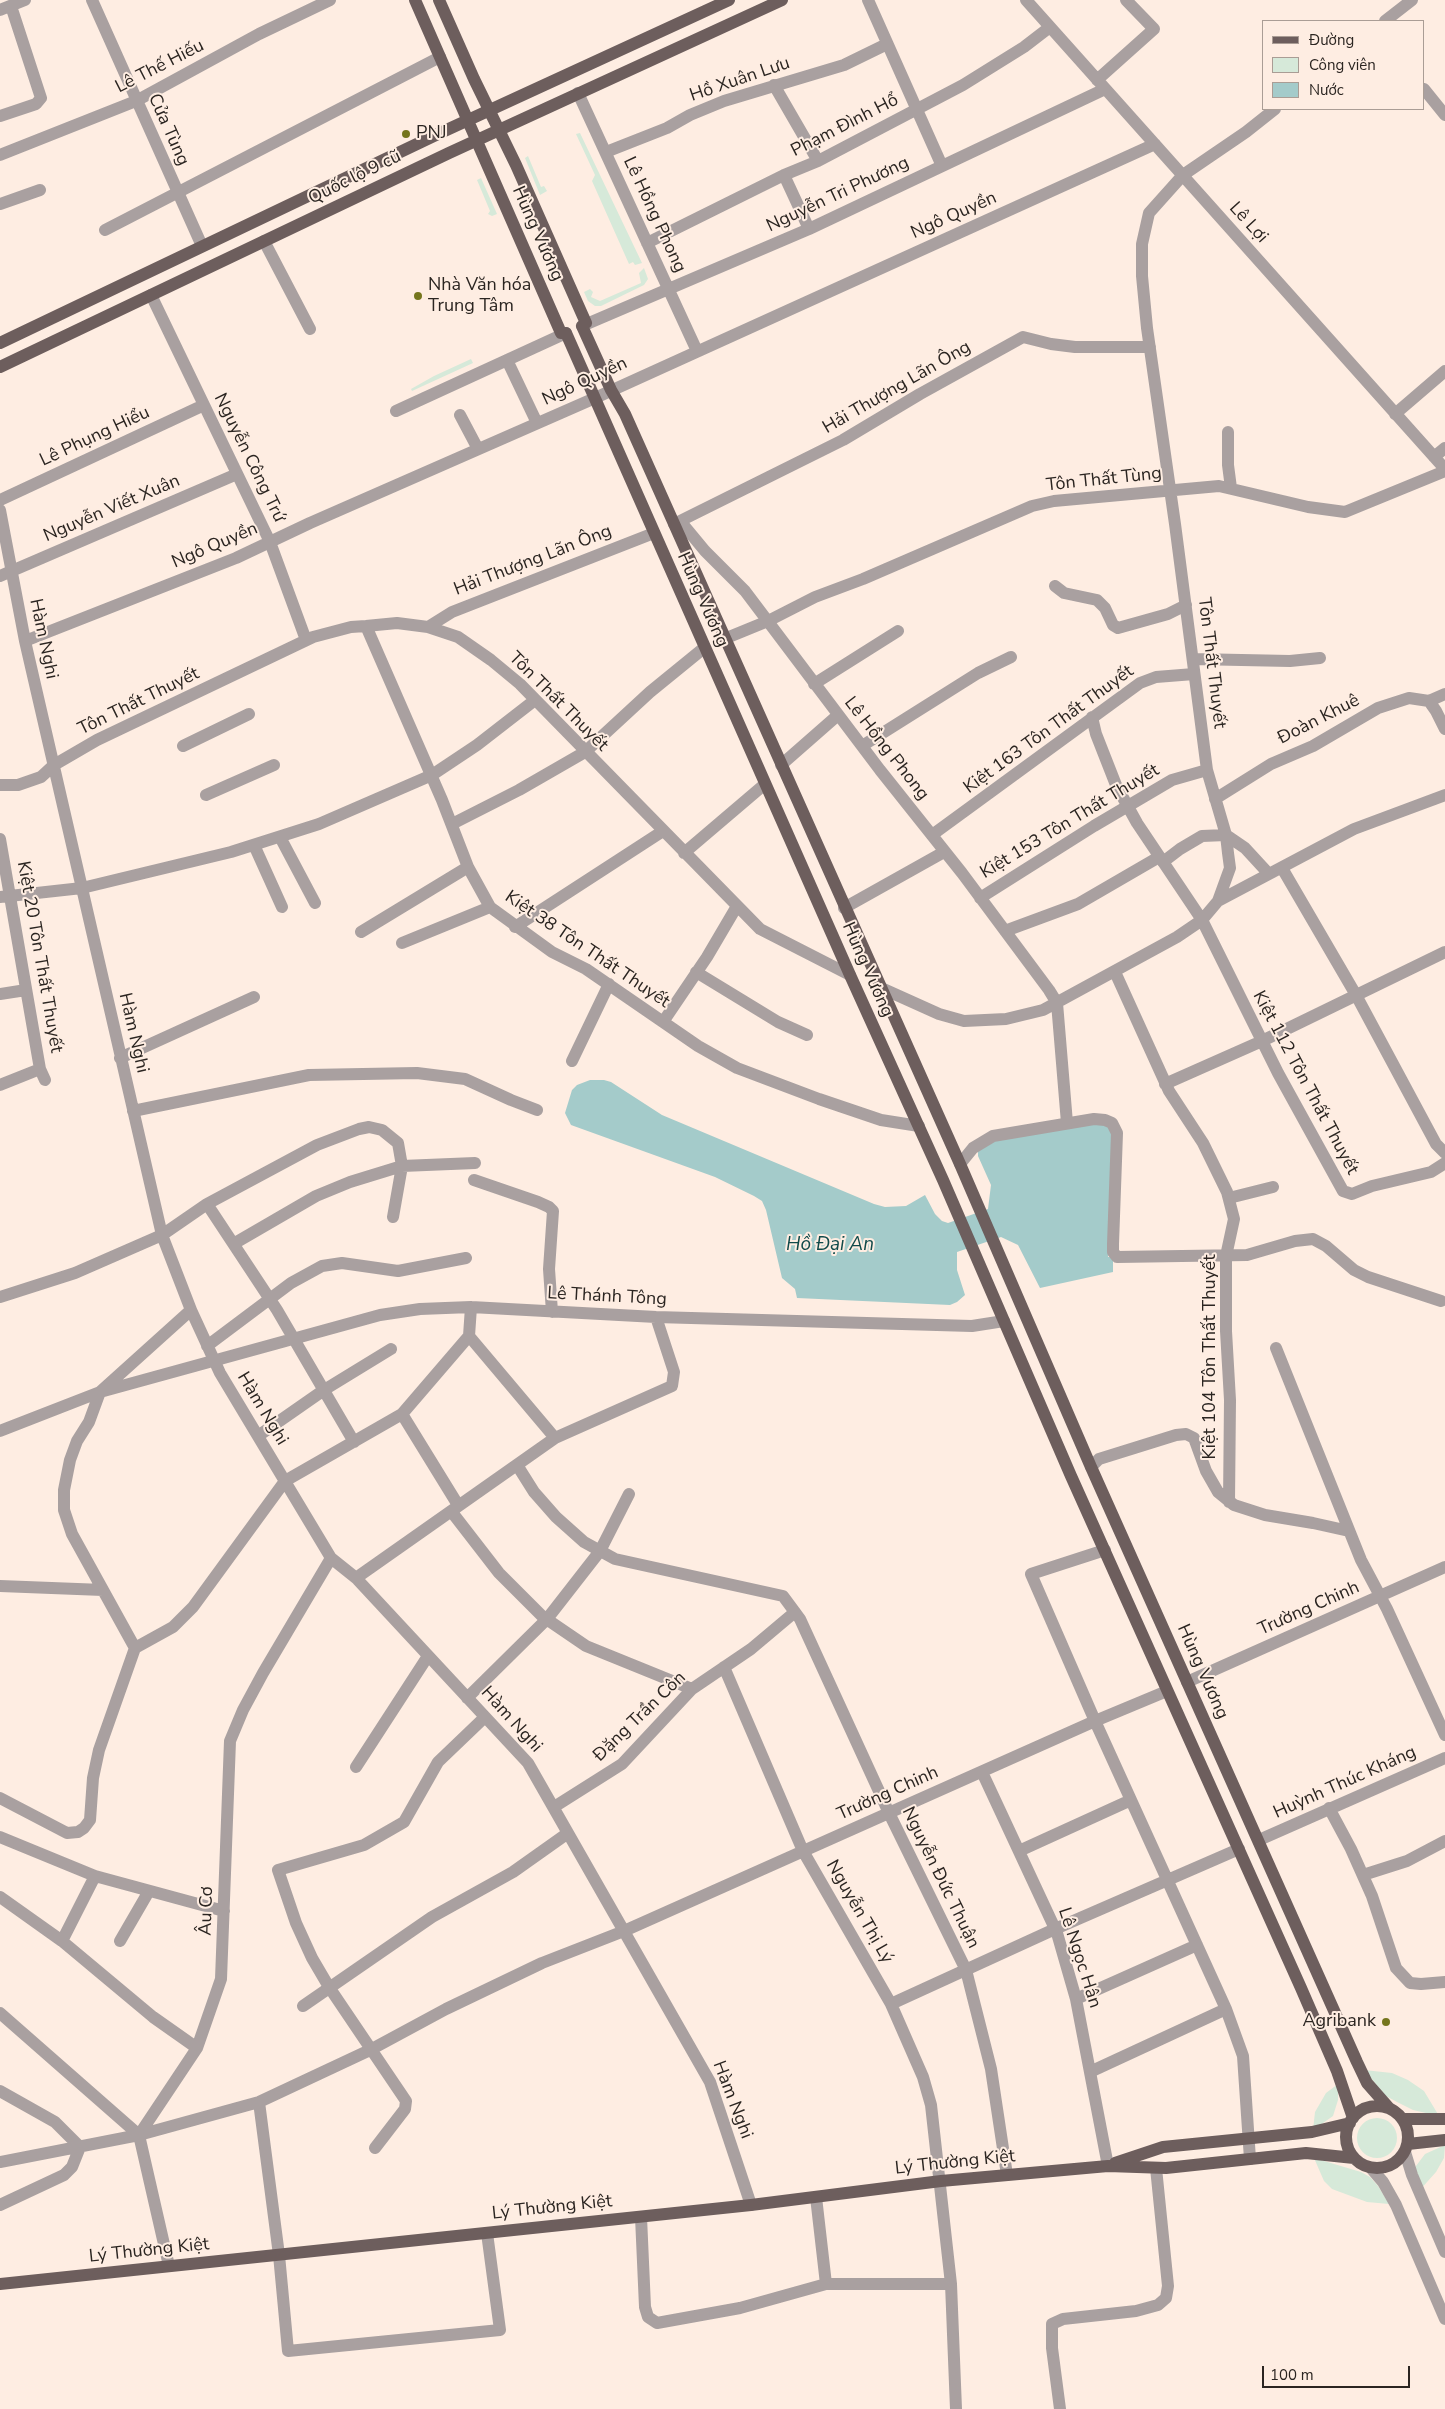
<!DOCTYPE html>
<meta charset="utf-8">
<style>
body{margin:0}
#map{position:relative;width:1445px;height:2409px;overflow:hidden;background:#feede2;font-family:"Nunito Sans",sans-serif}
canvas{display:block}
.legend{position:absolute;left:1262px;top:20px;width:162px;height:90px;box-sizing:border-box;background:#feede2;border:1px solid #aa9d95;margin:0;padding:6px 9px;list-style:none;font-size:15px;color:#2b2521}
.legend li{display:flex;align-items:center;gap:10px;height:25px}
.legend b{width:25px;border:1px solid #aa9d95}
.scale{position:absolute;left:1262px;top:2366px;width:148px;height:22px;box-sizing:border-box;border:2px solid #2b2521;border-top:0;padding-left:6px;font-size:15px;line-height:18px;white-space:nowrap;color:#2b2521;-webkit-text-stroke:4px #feede2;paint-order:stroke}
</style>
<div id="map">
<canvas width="1445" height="2409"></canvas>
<ul class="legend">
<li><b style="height:6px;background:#6d5e5d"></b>Đường</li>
<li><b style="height:14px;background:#d6e9d9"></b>Công viên</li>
<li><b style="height:14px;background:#a4cbca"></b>Nước</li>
</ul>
<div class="scale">100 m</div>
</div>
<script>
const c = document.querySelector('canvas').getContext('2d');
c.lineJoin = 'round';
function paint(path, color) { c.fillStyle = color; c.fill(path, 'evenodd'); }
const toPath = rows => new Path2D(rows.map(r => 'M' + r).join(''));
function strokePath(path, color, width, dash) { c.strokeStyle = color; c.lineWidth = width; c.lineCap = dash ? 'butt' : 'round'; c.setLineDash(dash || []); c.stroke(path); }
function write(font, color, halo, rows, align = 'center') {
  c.font = font + ' "Nunito Sans",sans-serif'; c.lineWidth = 4; c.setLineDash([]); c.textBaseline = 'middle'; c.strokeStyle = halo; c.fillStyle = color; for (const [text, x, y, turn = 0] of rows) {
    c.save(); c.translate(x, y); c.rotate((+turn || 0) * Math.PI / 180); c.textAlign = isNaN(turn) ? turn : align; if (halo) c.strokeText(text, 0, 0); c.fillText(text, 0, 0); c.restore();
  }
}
paint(toPath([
 [580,133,600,175,642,263,635,265,633,262,629,264,592,181,595,175,576,134],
 [528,156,541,187,544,186,547,191,540,195,525,158],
 [481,178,497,214,492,216,488,214,490,211,477,180],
 [644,268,648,279,644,285,601,306,595,306,588,301,584,292,590,289,593,292,591,297,600,301,641,283,639,273],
 [471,359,473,363,412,391,411,389,434,376],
 [1364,2070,1392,2073,1408,2080,1424,2091,1439,2116,1413,2110,1397,2102,1386,2096],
 [1338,2084,1338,2100,1333,2116,1313,2130,1315,2112,1326,2093],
 '1357 2138a20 20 0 1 1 40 0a20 20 0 1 1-40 0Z',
 [1445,2145,1444,2158,1436,2172,1419,2191,1414,2175,1416,2166,1425,2154],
 [1314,2158,1361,2172,1370,2177,1378,2186,1389,2204,1367,2202,1332,2189,1324,2181]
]), '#d6e9d9');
paint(toPath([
 [590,1080,604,1080,611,1082,662,1115,874,1204,885,1207,906,1206,925,1195,935,1214,942,1221,948,1223,988,1209,991,1185,978,1156,978,1149,983,1142,1104,1116,1114,1123,1108,1257,1113,1257,1113,1272,1040,1288,1018,1245,1001,1237,957,1252,957,1270,965,1295,957,1302,950,1305,797,1298,795,1289,782,1278,766,1210,762,1201,754,1196,715,1177,571,1125,565,1113,572,1090,577,1085]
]), '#a4cbca');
strokePath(toPath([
 [92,0,202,246],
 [868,0,942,166],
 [1026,0,1445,469],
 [0,10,25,0],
 [1385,21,1412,0],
 [1097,80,1154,29,1126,0],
 [774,85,818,161],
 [1424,89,1445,115],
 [578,93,697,351],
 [0,116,36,104,41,98,11,6],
 [606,152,667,128,690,115,724,101,844,65,887,44],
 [0,155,136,101,259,34,330,0],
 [784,175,809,229],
 [0,204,40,190],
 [105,230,440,57],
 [264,241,310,329],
 [647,243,784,175,818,161,963,85,1024,47,1050,27],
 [151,295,270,542,306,640],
 [582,326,809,229,1105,89],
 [507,360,537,423],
 [396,411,566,333],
 [1395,414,1445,371],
 [460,415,478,449],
 [1228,432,1228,465,1231,488],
 [1434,457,1445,448],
 [0,500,204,405],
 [0,510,25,641,162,1235,191,1310,220,1373,331,1558,356,1578,528,1763,710,2082,751,2205],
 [681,522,705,551,745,591,880,770,962,873,1049,990,1057,1003,1067,1123],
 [674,524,843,440,920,394,1023,337,1051,344,1075,347,1150,347],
 [0,576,237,474],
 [1055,586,1064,593,1097,600,1105,608,1113,625,1118,628,1168,614,1186,605],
 [366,626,442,800,468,867,490,907,552,952,586,969,698,1046,737,1068,819,1099,881,1120,919,1126],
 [428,627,452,612,654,533],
 [724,639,768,621,815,597,863,579,1032,506,1054,501,1219,486,1308,507,1345,512,1445,471],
 [25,641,236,558,310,523,595,398,1155,144],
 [1193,659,1290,661,1320,658],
 [814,684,898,631],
 [1429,701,1436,711,1445,729],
 [1092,717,1096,734,1116,785,1137,823,1202,920,1278,1073,1343,1191,1352,1194,1372,1186,1431,1172,1445,1163],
 [183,746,249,714],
 [862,746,978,673,1011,657],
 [781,765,838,715],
 [0,785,18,785,41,777,54,765,97,740,313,637,351,627,366,626,397,623,428,627,458,637,491,660,520,684,760,929,850,975],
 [206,795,274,765],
 [1215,799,1271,764,1313,746,1378,708,1409,698,1429,701,1445,694],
 [452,824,519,790,585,752,650,692,704,648],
 [932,835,1140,683,1156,677,1194,674],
 [280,837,315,903],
 [0,839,40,1069,45,1080],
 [254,845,282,907],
 [684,853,765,784],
 [1163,862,1180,849,1202,836,1226,835,1245,848,1268,873],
 [1282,868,1356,995,1436,1144,1445,1153],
 [0,897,82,888,231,852,319,824,432,775,477,745,535,700],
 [980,898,1094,826,1172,780,1207,770],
 [1218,901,1354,829,1445,795],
 [844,908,944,852],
 [515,927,663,831],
 [1005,931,1078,904,1159,857],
 [361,932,468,867],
 [402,943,490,907],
 [696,972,778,1022,807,1035],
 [1115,972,1169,1091,1203,1143,1227,1192,1234,1219,1226,1256,1226,1331,1230,1400,1229,1502],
 [879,987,939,1014,964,1021,1006,1019,1043,1010,1177,937,1202,920,1218,901,1230,868,1228,853,1226,835,1207,770,1175,524,1147,328,1142,276,1142,244,1149,213,1183,175,1246,132,1275,109],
 [0,994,26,990],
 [663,1022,707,957,737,906],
 [120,1058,254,997],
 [572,1061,609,984],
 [1165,1084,1262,1041,1445,952],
 [0,1085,40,1069],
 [133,1111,309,1075,417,1073,465,1079,511,1100,537,1110],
 [960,1164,973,1148,993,1136,1094,1119,1105,1120,1112,1123,1117,1133,1113,1244,1113,1252,1117,1257,1247,1255,1295,1241,1313,1239,1326,1246,1354,1270,1368,1277,1441,1301],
 [474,1180,538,1202,549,1207,553,1211,549,1269,552,1312],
 [1229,1198,1273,1187],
 [207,1204,277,1310,354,1442],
 [235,1243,316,1196,350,1182,402,1166,475,1163],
 [0,1297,75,1273,162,1235,207,1204,317,1145,359,1129,369,1127,382,1130,398,1143,402,1166,393,1217],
 [469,1336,555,1438],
 [207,1346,291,1283,322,1266,342,1263,398,1271,466,1258],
 [1276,1348,1361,1560,1387,1609,1445,1735],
 [402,1414,458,1505],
 [0,1431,100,1392,380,1315,420,1309,471,1307,656,1317,972,1326,1004,1321],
 [258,1436,324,1390,391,1349],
 [517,1465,534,1492,556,1517,584,1542,615,1559,783,1596,800,1619,889,1813,966,1970,991,2069,1007,2175],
 [1091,1467,1099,1459,1176,1435,1186,1434,1194,1438,1206,1471,1218,1492,1234,1505,1265,1515,1313,1523,1349,1531],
 [451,1511,499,1573,542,1616,586,1646,692,1689],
 [1105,1550,1031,1574,1095,1721,1226,2009,1243,2056,1250,2159],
 [356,1578,555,1438,672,1386,674,1372,656,1317],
 [0,1586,103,1590],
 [135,1648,72,1534,64,1510,64,1490,70,1460,77,1441,89,1422,100,1392,191,1310],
 [724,1667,803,1851,891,2004,923,2077,931,2105,951,2284,956,2409],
 [1187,1682,1445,1567],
 [467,1698,547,1619,600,1551,629,1494],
 [356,1767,428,1656],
 [982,1772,1057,1933,1076,1999,1108,2166],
 [0,1798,67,1833,78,1832,84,1828,90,1820,93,1778,99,1750,135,1648,173,1627,193,1607,285,1481,402,1414,469,1336,471,1307],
 [554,1807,622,1764,692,1689,751,1649,795,1612],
 [1329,1808,1351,1849,1372,1896,1396,1968,1410,1983,1421,1984,1445,1982],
 [0,1837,95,1876],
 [1259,1840,1445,1758],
 [1019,1851,1131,1800],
 [1363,1875,1407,1861,1445,1841],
 [0,1897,62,1941,153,2017,197,2048],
 [62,1941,95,1876,224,1911],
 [120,1941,149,1891],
 [1076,1999,1197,1945],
 [891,2004,1055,1929,1239,1849],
 [303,2006,432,1917,513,1872,568,1833],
 [0,2013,139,2135],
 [1092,2071,1226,2009],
 [0,2091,55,2122,80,2147,72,2167,64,2175,0,2205],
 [259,2102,279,2255,288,2351,500,2330,487,2233],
 [375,2148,405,2109,406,2101,329,1987,312,1958,296,1923,278,1870,364,1845,404,1822,438,1762,485,1717],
 [1405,2152,1412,2175,1445,2252],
 [0,2162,139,2135,259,2102,370,2050,446,2009,542,1963,624,1931,1095,1721,1167,1691],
 [1371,2168,1383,2182,1396,2205,1445,2319],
 [816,2197,826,2284],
 [641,2217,645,2307,648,2317,657,2323,740,2308,826,2284,951,2284],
 [169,2266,139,2135,197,2048,221,1979,230,1741,243,1710,263,1673,331,1558],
 [1060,2409,1052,2348,1052,2324,1063,2319,1136,2311,1158,2305,1166,2298,1168,2286,1156,2168]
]), '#a9a0a0', 12);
strokePath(toPath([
 [415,0,561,333,566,333,850,975,943,1180,1071,1476,1301,1988,1337,2071,1353,2118],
 [439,0,474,79,516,165,586,323,582,326,611,390,625,414,960,1164,1091,1467,1357,2062,1367,2083,1389,2108],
 [0,343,440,133,729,0],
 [0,367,449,153,782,0],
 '1346 2137a31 31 0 1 1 62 0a31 31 0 1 1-62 0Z',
 [1402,2119,1445,2119],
 [1408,2144,1445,2140],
 [1115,2163,1163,2147,1312,2132,1350,2123],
 [0,2284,751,2205,941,2181,1108,2166,1166,2168,1306,2153,1354,2158]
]), '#6d5e5d', 12);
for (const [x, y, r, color] of [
 [406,134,5,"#75751c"],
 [418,296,5,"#75751c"],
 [1386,2022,5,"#75751c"]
]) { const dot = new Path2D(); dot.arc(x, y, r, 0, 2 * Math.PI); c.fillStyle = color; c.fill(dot); strokePath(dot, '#feede2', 2); }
write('18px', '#2b2521', '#feede2', [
 ["Lê Thế Hiếu",160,67,-27],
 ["Hồ Xuân Lưu",740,80,-19],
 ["Phạm Đình Hổ",845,126,-27],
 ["Cửa Tùng",168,130,66],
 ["Quốc lộ 9 cũ",355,178,-26],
 ["Nguyễn Tri Phương",838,195,-25],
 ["Lê Hồng Phong",654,215,65],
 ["Ngô Quyền",954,216,-24],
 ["Lê Lợi",1248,223,48],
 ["Hùng Vương",537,234,66],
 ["Ngô Quyền",585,382,-25],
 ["Hải Thượng Lãn Ông",897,388,-30],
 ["Lê Phụng Hiểu",95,437,-25],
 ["Nguyễn Công Trứ",249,458,64],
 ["Tôn Thất Tùng",1104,480,-6],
 ["Nguyễn Viết Xuân",112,509,-23],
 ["Ngô Quyền",215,546,-23],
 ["Hải Thượng Lãn Ông",533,561,-21],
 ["Hùng Vương",702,600,66],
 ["Hàm Nghi",43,639,78],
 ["Tôn Thất Thuyết",1211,663,83],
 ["Tôn Thất Thuyết",139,702,-26],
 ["Tôn Thất Thuyết",558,702,45],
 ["Đoàn Khuê",1319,720,-27],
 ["Kiệt 163 Tôn Thất Thuyết",1049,730,-36],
 ["Lê Hồng Phong",886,749,52],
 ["Kiệt 153 Tôn Thất Thuyết",1070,822,-31],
 ["Kiệt 38 Tôn Thất Thuyết",587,950,34],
 ["Kiệt 20 Tôn Thất Thuyết",39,957,80],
 ["Hùng Vương",867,970,66],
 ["Hàm Nghi",133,1033,77],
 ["Kiệt 112 Tôn Thất Thuyết",1305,1083,62],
 ["Lê Thánh Tông",607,1297,3],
 ["Kiệt 104 Tôn Thất Thuyết",1211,1357,-90],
 ["Hàm Nghi",262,1409,59],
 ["Trường Chinh",1309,1609,-24],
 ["Hùng Vương",1202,1672,66],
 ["Đặng Trần Côn",640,1717,-44],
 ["Hàm Nghi",511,1720,48],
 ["Huỳnh Thúc Kháng",1345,1783,-24],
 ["Trường Chinh",888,1794,-24],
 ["Nguyễn Đức Thuận",940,1878,64],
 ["Âu Cơ",207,1911,-88],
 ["Nguyễn Thị Lý",859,1912,60],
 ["Lê Ngọc Hân",1079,1958,72],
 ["Hàm Nghi",732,2100,69],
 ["Lý Thường Kiệt",955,2163,-6],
 ["Lý Thường Kiệt",552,2208,-6],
 ["Lý Thường Kiệt",149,2251,-6]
]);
write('18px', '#2b2521', '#feede2', [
 ["PNJ",416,134],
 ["Nhà Văn hóa",428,286],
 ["Trung Tâm",428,307],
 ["Agribank",1376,2022,"right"]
], 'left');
write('italic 19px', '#104a4a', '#feede2', [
 ["Hồ Đại An",830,1245]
]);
</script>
